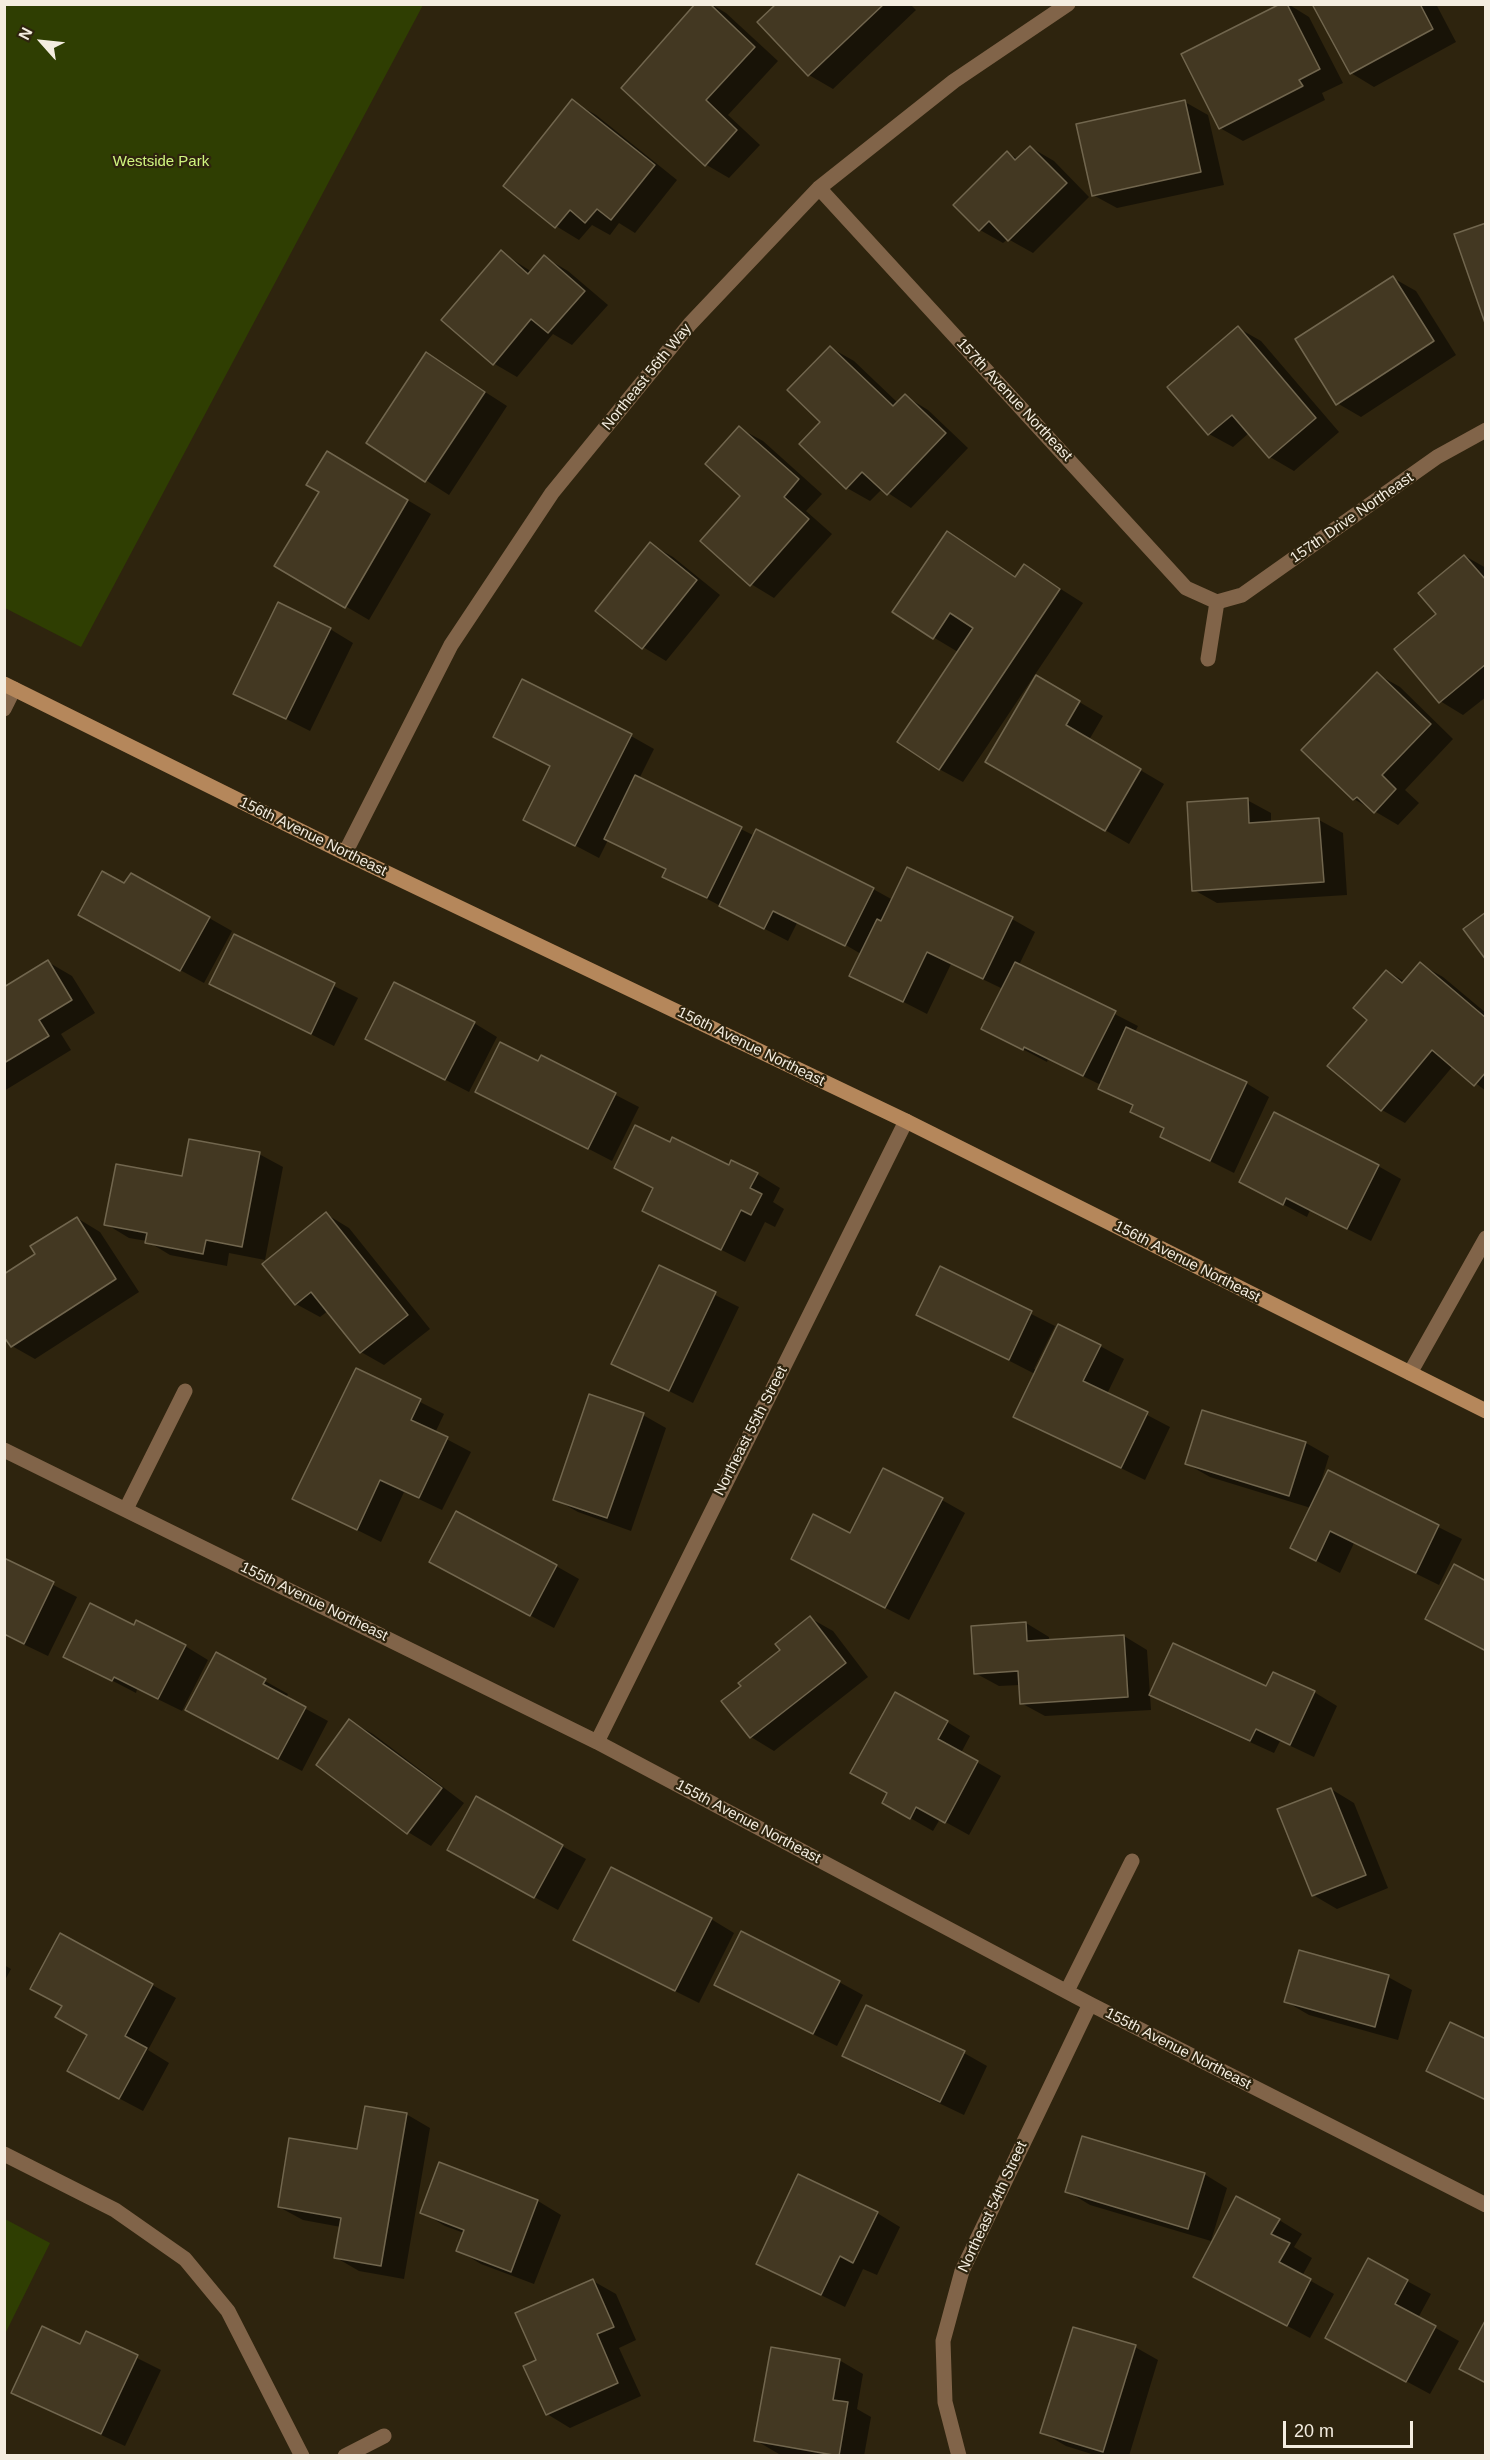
<!DOCTYPE html>
<style>
body{margin:0}
#map{position:relative;width:1490px;height:2460px;overflow:hidden;background:#2e240e;font-family:Helvetica,sans-serif}
canvas{display:block}
.frame{position:absolute;inset:0;border:6px solid #f4ede0;pointer-events:none}
.north{position:absolute;left:12px;top:12px;width:60px;height:60px;-webkit-text-stroke:4px #2e240e;paint-order:stroke;rotate:297deg;font-size:16px;font-weight:700;line-height:24px;text-align:center;color:#f4ede0}
.north::after{content:'';display:block;margin:auto;width:21px;height:27px;background:#f4ede0;clip-path:polygon(50% 0,100% 100%,50% 72%,0 100%)}
.scale{position:absolute;left:1283px;top:2421px;width:130px;height:27px;box-sizing:border-box;border:3px solid #f4ede0;border-top:0;padding-left:8px;font-size:18px;line-height:21px;white-space:nowrap;color:#f4ede0;-webkit-text-stroke:4px #2e240e;paint-order:stroke}
</style>
<div id="map">
<canvas width="1490" height="2460"></canvas>
<div class="frame"></div>
<div class="north">N</div>
<div class="scale">20 m</div>
</div>
<script>
const c = document.querySelector('canvas').getContext('2d');
c.lineJoin = 'round';
function paint(path, color) { c.fillStyle = color; c.fill(path, 'evenodd'); }
const toPath = rows => new Path2D(rows.map(r => 'M' + r).join(''));
function strokePath(path, color, width, dash) { c.strokeStyle = color; c.lineWidth = width; c.lineCap = dash ? 'butt' : 'round'; c.setLineDash(dash || []); c.stroke(path); }
function write(font, color, halo, rows, align = 'center') {
  c.font = font + ' Helvetica,sans-serif'; c.lineWidth = 4.5; c.setLineDash([]); c.textBaseline = 'middle'; c.strokeStyle = halo; c.fillStyle = color; for (const [text, x, y, turn = 0] of rows) {
    c.save(); c.translate(x, y); c.rotate((+turn || 0) * Math.PI / 180); c.textAlign = isNaN(turn) ? turn : align; if (halo) c.strokeText(text, 0, 0); c.fillText(text, 0, 0); c.restore();
  }
}
paint(toPath([
 [5,4,423,5,81,647,5,608],
 [5,2219,50,2243,5,2334]
]), '#2f3e02');
paint(toPath([
 [697,4,711,4,726,13,778,61,728,115,760,145,729,178,705,164],
 [778,4,910,4,916,10,833,89,809,75,759,22],
 [1284,4,1288,4,1309,17,1343,83,1322,93,1325,100,1243,141,1220,128],
 [1314,4,1436,4,1456,42,1374,87,1351,73],
 [572,101,596,115,677,180,635,233,619,223,610,235,592,225,579,240,556,226],
 [1185,102,1208,115,1224,185,1117,208,1093,195],
 [1030,147,1054,161,1089,197,1033,253,1008,239,1003,243,980,230,1007,153,1018,159],
 [501,252,532,272,544,257,568,271,608,305,572,345,553,334,517,377,493,363],
 [1393,278,1416,291,1456,355,1361,417,1337,403],
 [1238,328,1261,341,1339,432,1294,471,1270,457,1249,433,1233,447,1209,434,1169,387],
 [831,348,854,361,898,403,905,396,928,410,968,448,911,508,882,489,870,501,847,488,822,422],
 [426,354,507,406,449,495,368,443],
 [739,428,763,441,822,494,806,511,832,534,774,598,751,584,742,495],
 [350,466,431,514,369,620,277,566],
 [947,533,1016,578,1024,566,1083,603,963,782,939,769,958,652,933,637],
 [650,544,673,557,720,595,666,661,643,647],
 [1465,556,1486,568,1486,697,1463,715,1440,701,1438,615],
 [330,629,353,643,310,731,235,693],
 [1377,674,1400,687,1453,739,1405,790,1419,803,1398,825,1354,799],
 [1037,677,1103,716,1089,740,1164,784,1129,844,987,761],
 [631,736,654,749,639,779,755,836,873,889,893,900,1012,919,1035,932,1019,965,1138,1026,1135,1032,1246,1083,1269,1097,1234,1173,1162,1137,1165,1129,1132,1111,1134,1107,1100,1089,1101,1085,1048,1059,1047,1062,983,1028,1003,989,951,964,927,1014,851,975,861,954,839,941,838,943,797,923,788,941,688,889,664,876,667,870,608,840,599,858,525,819],
 [1247,800,1271,813,1271,823,1319,820,1343,833,1347,895,1217,903,1194,890],
 [125,885,209,918,232,931,204,983,103,928],
 [234,936,358,998,334,1046,211,983],
 [48,962,72,976,95,1013,61,1034,71,1050,4,1091,4,989],
 [1420,964,1443,977,1486,1013,1486,1091,1453,1066,1405,1123,1382,1110,1369,1020,1387,971,1405,982],
 [474,1023,497,1037,469,1092,367,1039],
 [542,1057,639,1107,612,1161,477,1091,539,1063],
 [670,1144,729,1167,757,1174,780,1188,773,1202,784,1209,775,1227,765,1222,745,1262,644,1210,654,1189,616,1168],
 [259,1154,283,1167,265,1260,229,1253,227,1266,170,1255,147,1241,129,1238,106,1224,183,1178],
 [1378,1166,1401,1179,1371,1241,1310,1210,1307,1217,1241,1182],
 [326,1214,349,1228,430,1329,384,1365,361,1352,328,1311,320,1317,296,1304],
 [77,1218,100,1232,139,1292,35,1359,12,1346,37,1255],
 [659,1267,739,1307,693,1403,613,1363],
 [940,1268,1055,1326,1034,1369,1037,1370,1100,1346,1124,1359,1107,1394,1170,1427,1145,1480,1015,1416,1035,1374,918,1314],
 [356,1370,444,1414,435,1433,471,1452,442,1510,404,1492,381,1542,294,1498],
 [1203,1411,1306,1443,1329,1456,1320,1485,1322,1486,1329,1472,1462,1539,1439,1585,1354,1543,1340,1573,1292,1548,1311,1508,1210,1477,1187,1464],
 [643,1415,666,1428,631,1531,578,1512,555,1499],
 [942,1500,965,1513,909,1620,816,1572,850,1535],
 [4,1560,77,1597,48,1656,4,1635],
 [556,1566,579,1579,554,1628,454,1575],
 [810,1618,833,1631,868,1677,774,1751,751,1737,743,1686,782,1650],
 [1026,1623,1049,1637,1049,1641,1124,1636,1147,1650,1151,1710,1045,1716,1021,1703,1020,1685,999,1686,975,1673],
 [185,1646,208,1660,182,1711,137,1689,136,1693,65,1656],
 [265,1681,288,1694,286,1698,328,1721,302,1771,211,1723],
 [1267,1688,1314,1692,1337,1706,1314,1757,1280,1741,1274,1753,1175,1708,1151,1695],
 [350,1721,373,1734,464,1803,431,1846,408,1832],
 [947,1722,970,1736,961,1753,1001,1776,969,1835,940,1819,933,1831,884,1803],
 [1331,1789,1354,1803,1388,1888,1337,1909,1313,1895],
 [562,1846,586,1859,558,1910,472,1863],
 [711,1919,734,1933,699,2003,599,1953],
 [61,1935,176,1998,148,2050,169,2063,143,2111,92,2084,89,2035,63,2006],
 [4,1965,11,1969,4,1982],
 [1388,1977,1412,1990,1398,2040,1309,2015,1285,2001],
 [839,1982,863,1995,837,2046,740,1998],
 [1486,2041,1486,2100,1428,2071],
 [964,2053,987,2066,964,2115,867,2069,844,2056],
 [406,2114,430,2128,404,2279,359,2271,335,2257,341,2227,303,2220,279,2207],
 [440,2163,538,2201,561,2215,534,2284,481,2264,458,2250,464,2233,445,2226,422,2212],
 [1204,2174,1227,2188,1211,2241,1090,2205,1067,2191],
 [877,2213,900,2227,877,2275,863,2269,845,2307,758,2264],
 [1279,2220,1302,2234,1294,2247,1312,2258,1302,2276,1334,2294,1310,2338,1218,2289],
 [1368,2260,1431,2294,1418,2318,1459,2341,1430,2394,1350,2351],
 [593,2281,616,2294,636,2340,619,2348,641,2396,570,2428,547,2414,538,2361],
 [87,2333,161,2370,125,2446,36,2405,13,2392,81,2346],
 [1135,2347,1158,2360,1129,2456,1098,2456,1066,2446,1042,2432],
 [839,2360,863,2374,857,2409,871,2417,864,2456,788,2456,779,2454,755,2440]
]), '#0007');
const building = toPath([
 [695,4,710,4,755,47,706,100,737,130,705,166,621,88,695,4],
 [776,4,884,4,808,76,757,22,776,4],
 [1280,4,1287,4,1320,69,1299,80,1303,86,1219,129,1181,54,1280,4],
 [1312,4,1420,4,1433,29,1350,74,1312,4],
 [572,99,655,165,611,220,597,209,585,223,570,210,555,228,503,186,572,99],
 [1185,100,1201,172,1092,196,1076,124,1185,100],
 [1030,146,1067,183,1008,241,989,221,979,231,953,205,1007,151,1015,160,1030,146],
 [1486,223,1486,326,1454,234,1486,223],
 [501,250,528,274,544,255,585,291,548,333,531,319,493,365,441,320,501,250],
 [1393,276,1434,341,1336,405,1295,339,1393,276],
 [1238,326,1316,418,1269,458,1232,415,1208,435,1167,387,1238,326],
 [830,346,893,406,905,394,946,433,887,495,862,472,846,489,799,444,820,422,787,390,830,346],
 [426,352,485,392,425,482,366,443,426,352],
 [739,426,799,479,784,497,809,519,750,586,700,541,740,496,705,464,739,426],
 [327,451,408,500,345,608,274,566,319,492,306,485,327,451],
 [947,531,1015,577,1024,564,1060,589,939,770,897,742,973,628,950,613,933,639,892,612,947,531],
 [650,542,697,580,642,649,595,611,650,542],
 [1464,555,1486,580,1486,664,1439,703,1394,649,1436,614,1418,593,1464,555],
 [278,602,331,628,286,719,233,694,278,602],
 [1377,672,1431,724,1382,775,1396,789,1374,813,1357,797,1353,800,1301,750,1377,672],
 [1036,675,1080,701,1066,725,1141,769,1105,831,985,762,1036,675],
 [522,679,632,734,575,846,523,820,550,766,493,737,522,679],
 [635,775,742,827,707,898,662,877,666,869,604,839,635,775],
 [1248,798,1249,823,1319,818,1324,882,1192,891,1187,802,1248,798],
 [756,829,874,888,845,946,773,911,764,929,719,906,756,829],
 [907,867,1013,917,983,979,927,952,903,1002,849,976,877,919,881,921,907,867],
 [102,871,124,883,131,873,210,917,180,971,78,915,102,871],
 [1486,912,1486,960,1463,929,1486,912],
 [234,934,335,983,311,1034,209,984,234,934],
 [48,960,72,1000,39,1020,49,1036,4,1063,4,987,48,960],
 [1015,962,1116,1011,1083,1076,1024,1047,1023,1050,981,1029,1015,962],
 [1420,962,1486,1018,1486,1072,1474,1086,1432,1050,1381,1111,1327,1066,1367,1020,1353,1008,1386,970,1402,983,1420,962],
 [394,982,475,1022,445,1080,365,1039,394,982],
 [1126,1027,1247,1082,1210,1161,1160,1137,1164,1128,1130,1112,1133,1105,1098,1089,1126,1027],
 [500,1042,538,1061,541,1055,616,1093,588,1149,475,1092,500,1042],
 [1274,1112,1379,1165,1347,1229,1286,1198,1283,1205,1239,1182,1274,1112],
 [635,1125,670,1142,672,1137,729,1165,731,1160,758,1173,750,1188,762,1194,751,1215,741,1210,721,1250,642,1211,653,1188,614,1168,635,1125],
 [189,1139,260,1152,242,1247,206,1240,203,1254,145,1243,147,1233,104,1225,116,1164,182,1176,189,1139],
 [326,1212,408,1315,360,1353,311,1292,295,1305,262,1264,326,1212],
 [77,1217,116,1279,11,1347,4,1337,4,1274,35,1254,30,1246,77,1217],
 [659,1265,716,1292,669,1391,611,1364,659,1265],
 [940,1266,1032,1311,1009,1360,916,1315,940,1266],
 [1058,1324,1101,1345,1083,1381,1148,1412,1121,1468,1013,1417,1058,1324],
 [356,1368,421,1399,411,1420,448,1437,419,1498,380,1480,357,1530,292,1499,356,1368],
 [589,1394,644,1413,607,1518,553,1500,589,1394],
 [1202,1410,1306,1442,1289,1496,1185,1464,1202,1410],
 [883,1468,943,1498,885,1608,791,1559,813,1514,850,1533,883,1468],
 [1328,1470,1439,1525,1416,1573,1330,1531,1316,1561,1290,1548,1328,1470],
 [456,1511,557,1565,530,1616,429,1562,456,1511],
 [4,1558,54,1582,24,1644,4,1634,4,1558],
 [1454,1564,1486,1581,1486,1651,1425,1619,1454,1564],
 [90,1603,134,1625,136,1620,186,1645,158,1699,114,1677,112,1681,63,1657,90,1603],
 [810,1616,846,1663,750,1738,721,1701,741,1686,738,1683,780,1650,775,1644,810,1616],
 [1026,1622,1027,1641,1124,1635,1128,1697,1020,1704,1018,1671,974,1674,971,1626,1026,1622],
 [1173,1643,1266,1686,1273,1672,1315,1691,1290,1745,1256,1729,1250,1741,1149,1695,1173,1643],
 [216,1652,266,1679,263,1684,306,1707,278,1759,185,1710,216,1652],
 [895,1692,948,1721,938,1739,978,1761,945,1823,916,1807,910,1819,882,1803,887,1793,850,1773,895,1692],
 [349,1719,442,1788,407,1834,316,1765,349,1719],
 [1331,1788,1366,1875,1312,1896,1277,1809,1331,1788],
 [476,1796,563,1845,534,1898,447,1850,476,1796],
 [611,1867,712,1918,675,1991,573,1940,611,1867],
 [741,1931,840,1981,813,2034,714,1985,741,1931],
 [60,1933,153,1984,125,2036,147,2048,119,2099,67,2071,87,2035,55,2017,62,2006,30,1989,60,1933],
 [1299,1950,1389,1975,1375,2027,1284,2002,1299,1950],
 [866,2005,965,2051,940,2102,842,2056,866,2005],
 [1450,2022,1486,2039,1486,2100,1426,2071,1450,2022],
 [365,2106,407,2113,381,2266,334,2258,341,2218,278,2207,289,2138,357,2149,365,2106],
 [1082,2136,1205,2173,1188,2229,1065,2192,1082,2136],
 [439,2162,538,2200,511,2272,456,2251,464,2230,420,2213,439,2162],
 [798,2174,878,2212,853,2263,840,2256,821,2295,756,2264,798,2174],
 [1236,2196,1280,2219,1271,2234,1290,2243,1279,2262,1311,2279,1287,2326,1193,2277,1236,2196],
 [1368,2258,1408,2280,1395,2304,1436,2326,1406,2382,1325,2338,1368,2258],
 [593,2279,614,2327,597,2334,618,2383,546,2415,523,2366,536,2360,515,2313,593,2279],
 [1486,2319,1486,2383,1459,2369,1486,2319],
 [42,2326,80,2344,86,2331,138,2355,101,2434,11,2393,42,2326],
 [1073,2327,1136,2345,1103,2452,1040,2433,1073,2327],
 [771,2347,840,2359,833,2400,848,2402,839,2456,754,2441,771,2347]
]);
paint(building, '#433822');
strokePath(building, '#71664e', 1.5);
strokePath(toPath([
 [819,188,1186,588,1217,602],
 [1217,602,1242,595,1437,457,1486,430],
 [1208,659,1217,602],
 [4,709,14,689],
 [345,853,451,645,552,493,690,324,819,188,954,81,1068,4],
 [1410,1373,1486,1238],
 [4,1450,597,1742,1090,2004,1486,2205],
 [126,1509,185,1391],
 [597,1742,906,1121],
 [1067,1991,1132,1861],
 [4,2154,115,2210,185,2259,228,2311,302,2456],
 [345,2456,384,2436],
 [959,2456,945,2402,943,2341,962,2271,1090,2004]
]), '#816449', 15);
strokePath(toPath([
 [4,684,345,853,906,1121,1486,1411]
]), '#b5875b', 15);
write('15px', '#d0f57f', '#2e240e', [
 ["Westside Park",161,162]
]);
write('15px', '#f4ede0', '#2e240e', [
 ["Northeast 56th Way",647,377,-51],
 ["157th Avenue Northeast",1014,400,47],
 ["157th Drive Northeast",1352,518,-35],
 ["156th Avenue Northeast",313,837,26],
 ["156th Avenue Northeast",751,1047,26],
 ["156th Avenue Northeast",1187,1262,27],
 ["Northeast 55th Street",751,1431,-63],
 ["155th Avenue Northeast",314,1602,26],
 ["155th Avenue Northeast",748,1822,28],
 ["155th Avenue Northeast",1178,2049,27],
 ["Northeast 54th Street",993,2207,-65]
]);
</script>
